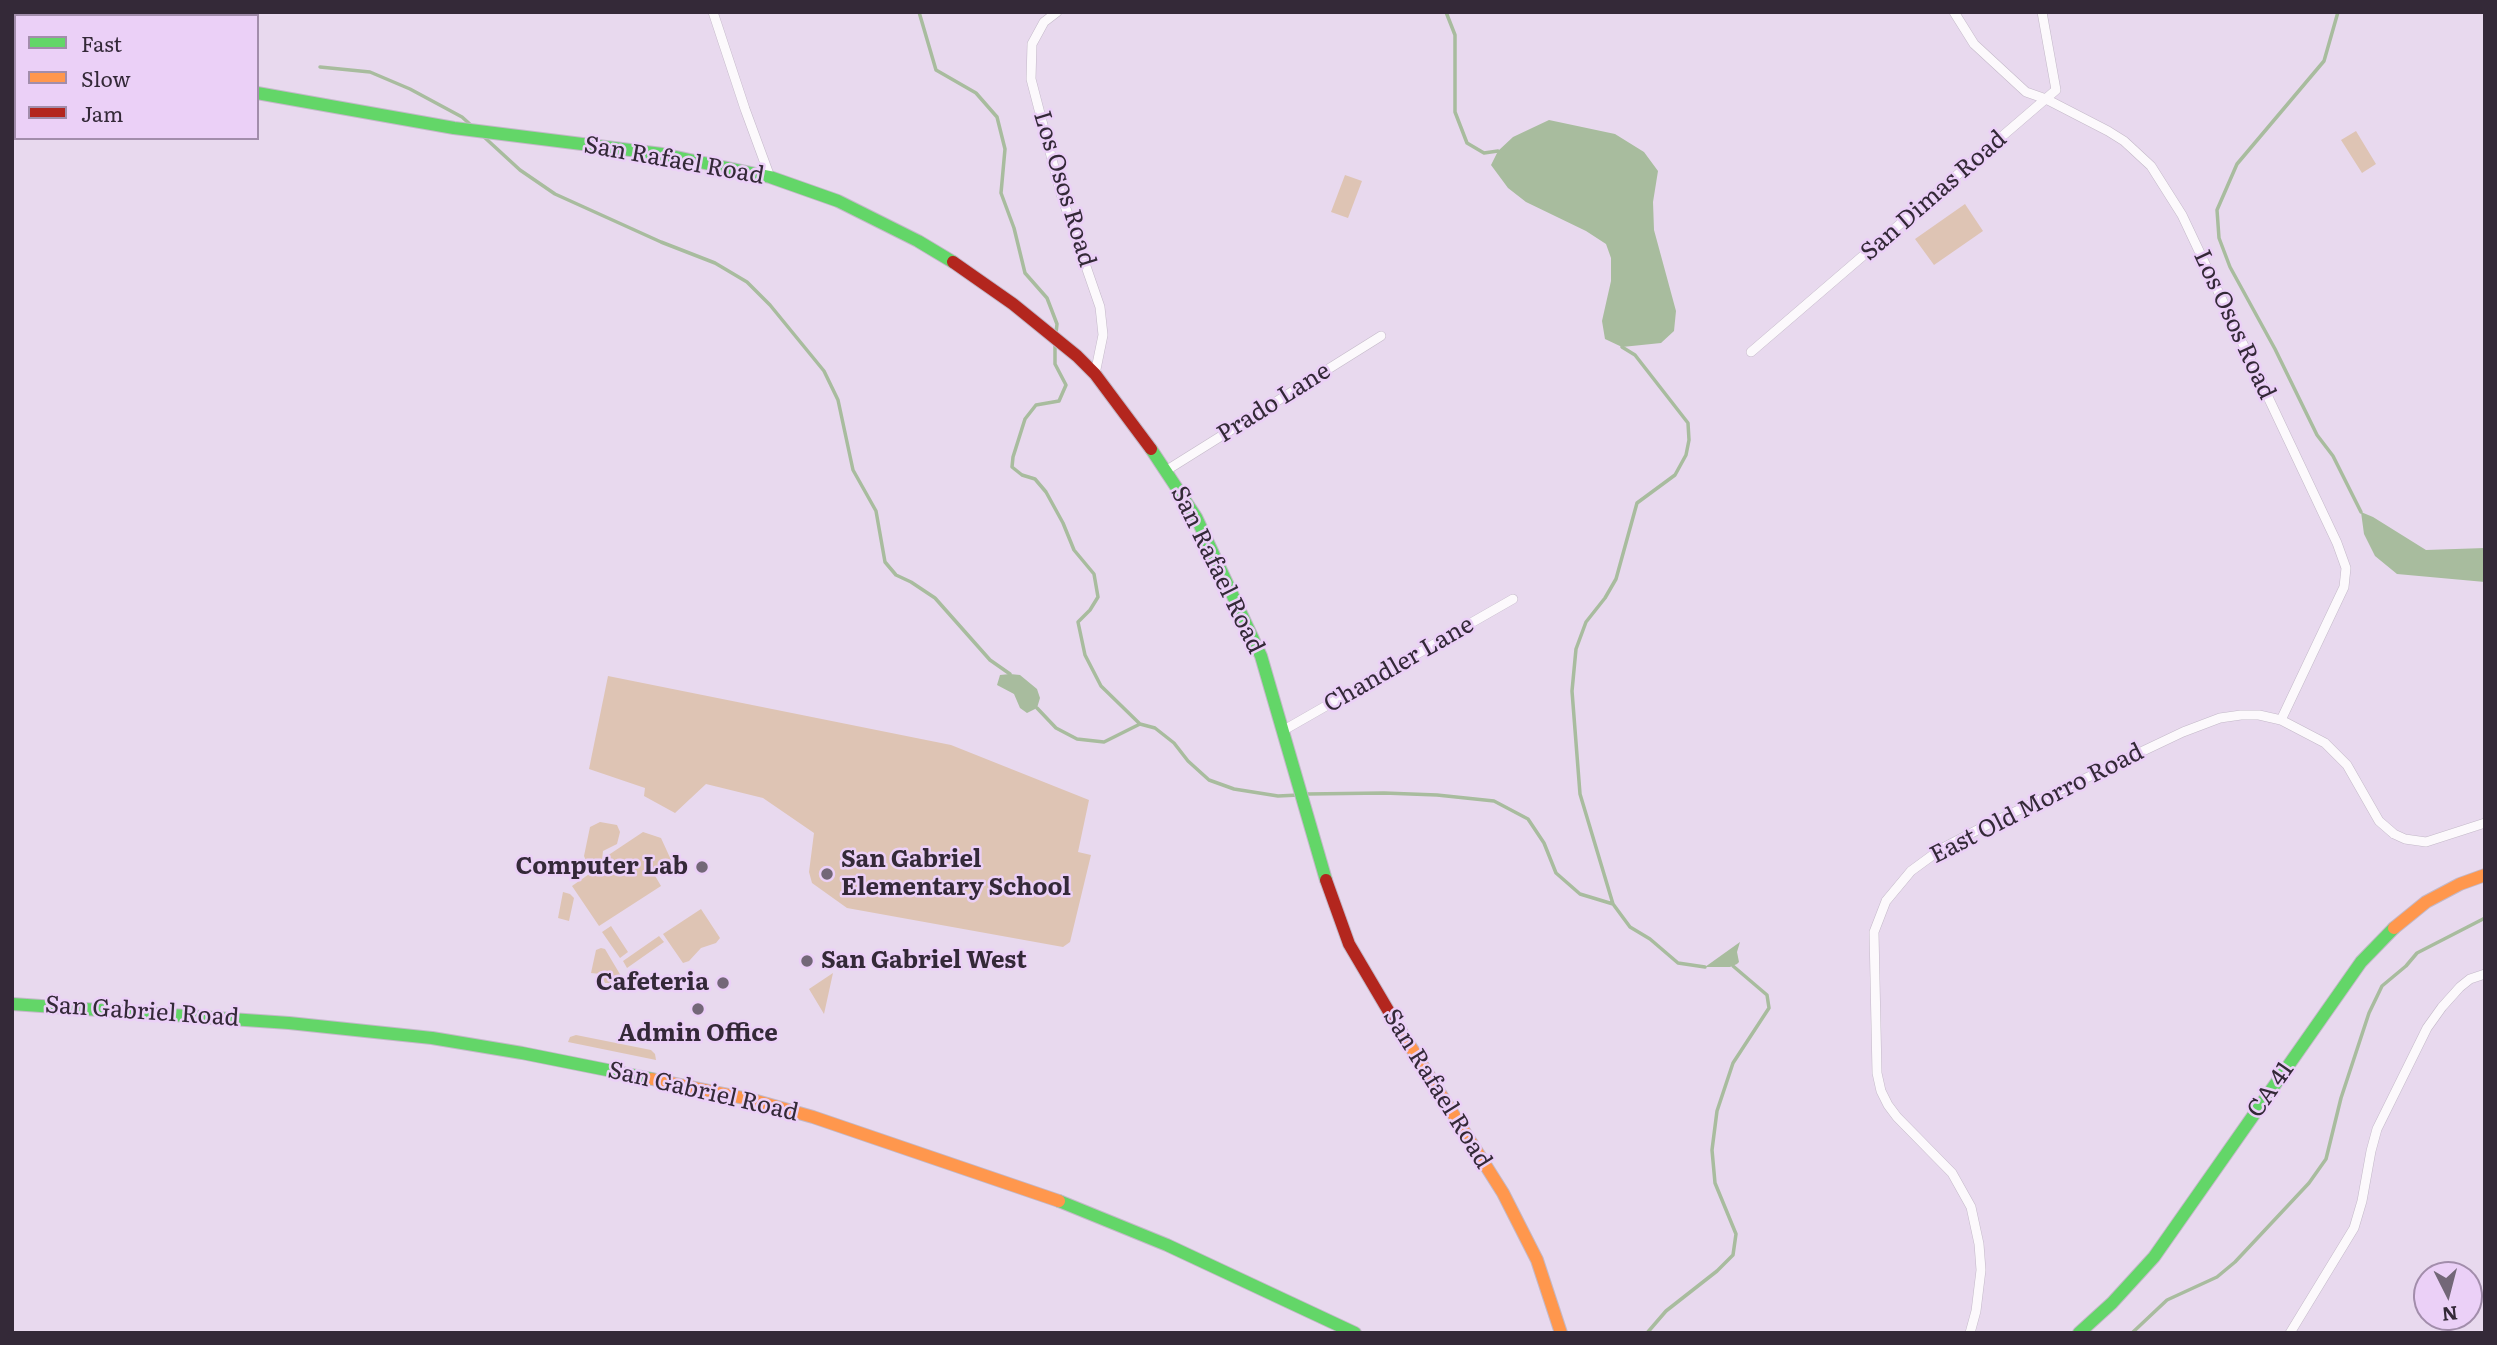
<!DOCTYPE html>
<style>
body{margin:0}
#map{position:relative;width:2497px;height:1345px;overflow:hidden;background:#e8d9ee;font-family:Literata,serif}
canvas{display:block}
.frame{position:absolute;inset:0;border:14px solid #342938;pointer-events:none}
.legend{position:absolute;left:14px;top:14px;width:245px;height:126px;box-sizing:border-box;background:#ebd0f7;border:2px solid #a28dab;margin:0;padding:9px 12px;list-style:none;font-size:21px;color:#342938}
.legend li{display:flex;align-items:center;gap:14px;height:35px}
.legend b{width:35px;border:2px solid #a28dab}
.north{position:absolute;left:2413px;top:1261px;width:70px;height:70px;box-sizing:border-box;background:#ebd0f7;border:2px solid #a28dab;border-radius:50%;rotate:174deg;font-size:19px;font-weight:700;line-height:28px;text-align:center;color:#342938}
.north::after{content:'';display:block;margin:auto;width:24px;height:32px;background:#736778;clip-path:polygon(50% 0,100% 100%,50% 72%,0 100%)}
</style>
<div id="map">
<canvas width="2497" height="1345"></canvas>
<div class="frame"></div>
<ul class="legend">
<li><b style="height:9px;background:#63d668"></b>Fast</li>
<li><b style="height:9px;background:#ff974d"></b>Slow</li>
<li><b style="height:9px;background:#b3261e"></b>Jam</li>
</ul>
<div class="north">N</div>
</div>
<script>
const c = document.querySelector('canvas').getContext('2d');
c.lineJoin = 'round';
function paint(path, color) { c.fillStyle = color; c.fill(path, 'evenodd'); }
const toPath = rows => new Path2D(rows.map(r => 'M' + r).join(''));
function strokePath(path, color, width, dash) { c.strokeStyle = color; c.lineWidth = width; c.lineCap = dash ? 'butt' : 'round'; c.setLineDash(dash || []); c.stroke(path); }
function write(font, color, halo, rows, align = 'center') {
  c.font = font + ' Literata,serif'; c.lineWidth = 5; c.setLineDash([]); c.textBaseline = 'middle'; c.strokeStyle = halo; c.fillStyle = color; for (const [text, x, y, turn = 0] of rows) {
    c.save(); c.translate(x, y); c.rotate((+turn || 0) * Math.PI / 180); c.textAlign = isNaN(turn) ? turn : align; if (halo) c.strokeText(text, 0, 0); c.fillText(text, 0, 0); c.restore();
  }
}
paint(toPath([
 [2356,131,2376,164,2362,173,2341,140],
 [1345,175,1362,181,1348,218,1331,212],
 [1965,204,1983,231,1934,265,1915,239],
 [608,676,951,745,1089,800,1078,852,1091,855,1070,942,1063,947,847,908,812,883,809,872,814,833,763,798,706,784,675,813,644,796,645,788,589,769],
 [600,822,617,825,620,832,617,844,603,851,602,860,595,865,587,863,584,856,590,827],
 [643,832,661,838,672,862,654,874,661,886,599,926,572,886,605,863,607,856],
 [563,892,570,894,574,898,569,921,558,918],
 [701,909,720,938,716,943,701,948,689,961,683,963,663,934],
 [611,926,628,952,620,958,602,932],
 [659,936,664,942,627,968,623,961],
 [601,948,605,949,621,976,609,983,605,983,601,974,591,973,596,950],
 [833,973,824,1014,809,989],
 [576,1035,651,1050,655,1054,656,1060,568,1042,570,1037]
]), '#dec4b4');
paint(toPath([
 [1549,120,1615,134,1644,152,1658,171,1653,202,1654,230,1676,311,1674,331,1661,343,1622,347,1605,339,1602,321,1611,281,1611,258,1606,244,1586,231,1526,202,1508,188,1491,165,1498,151,1513,137],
 [2361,512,2373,517,2426,550,2485,548,2485,582,2397,574,2375,556,2364,534],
 [1010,674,1020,675,1037,689,1040,698,1037,708,1027,713,1020,708,1014,694,997,685,1000,675],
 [1740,942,1737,952,1739,962,1737,964,1730,967,1705,967]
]), '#a8bc9e');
strokePath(toPath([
 [919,12,936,70,976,93,997,117,1005,149,1001,193,1014,228,1025,273,1047,298,1057,324,1056,333],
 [1446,12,1455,35,1455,112,1467,143,1484,153,1498,151],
 [2338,12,2324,61,2237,164,2217,210,2219,238,2230,267,2275,349,2317,435,2333,456,2361,512],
 [320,67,370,72,410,89,462,117,472,126],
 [483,136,520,170,555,194,661,242,715,263,747,282,770,305,824,371,838,400,853,470,876,511,885,562,896,575,911,582,935,598,990,660,1010,674],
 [1055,344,1055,364,1066,385,1059,401,1036,405,1025,419,1013,457,1012,467,1022,475,1035,479,1046,492,1063,523,1074,550,1094,574,1098,597,1090,610,1078,622,1085,655,1101,686,1140,724,1155,728,1174,743,1188,761,1209,780,1234,789,1278,796,1299,795],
 [1622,347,1635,355,1688,423,1689,440,1686,455,1675,475,1637,503,1616,579,1605,598,1586,622,1576,649,1572,691,1580,794,1613,904,1630,927,1650,939,1678,963,1705,967],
 [1037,708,1056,728,1077,739,1104,742,1140,724],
 [1307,794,1384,793,1437,795,1494,801,1528,819,1544,843,1556,873,1580,894,1613,904],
 [1647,1333,1666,1311,1717,1271,1733,1255,1736,1234,1715,1183,1712,1150,1717,1111,1733,1063,1769,1008,1767,995,1733,966],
 [2132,1333,2167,1300,2217,1277,2235,1262,2309,1183,2326,1159,2341,1098,2369,1013,2382,986,2406,966,2417,953,2485,918]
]), '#a8bc9e', 3.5);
const street = toPath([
 [713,12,745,109,770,177],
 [1057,12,1044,22,1032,44,1031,79,1061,194,1100,307,1103,335,1095,374],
 [1954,12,1974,44,2026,92,2046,99,2108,131,2124,141,2151,166,2182,215,2337,543,2346,568,2344,587,2281,720],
 [12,43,16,44],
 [1751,352,2056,90,2042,12],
 [1167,470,1381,336],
 [1284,730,1513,599],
 [1970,1333,1976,1311,1981,1270,1979,1244,1971,1207,1952,1173,1897,1117,1888,1105,1881,1091,1877,1073,1874,932,1886,901,1911,871,1941,849,1985,826,2183,732,2220,718,2241,715,2259,715,2281,720,2325,743,2347,765,2379,821,2394,834,2405,839,2426,842,2485,823],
 [2290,1333,2354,1228,2362,1201,2371,1151,2377,1129,2427,1028,2442,1007,2460,987,2470,979,2485,974]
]);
const fast = toPath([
 [257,93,454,128,662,154,770,177,838,201,918,241,953,262],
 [1151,449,1196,517,1261,656,1326,880],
 [12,1004,289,1023,432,1038,522,1053,652,1079],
 [1059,1201,1167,1245,1355,1333],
 [2079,1333,2112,1303,2154,1257,2361,962,2394,928]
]);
const slow = toPath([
 [2394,928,2426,902,2460,884,2485,875],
 [1395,1022,1503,1193,1537,1260,1561,1333],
 [652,1079,753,1100,813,1117,1059,1201]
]);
const jam = toPath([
 [953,262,1013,304,1077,356,1095,374,1151,449],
 [1326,880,1349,944,1395,1022]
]);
strokePath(street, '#c3b8c8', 10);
strokePath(fast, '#c3b8c8', 14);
strokePath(slow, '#c3b8c8', 14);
strokePath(jam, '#c3b8c8', 14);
strokePath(street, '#fcf9fc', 9);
strokePath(fast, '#63d668', 12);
strokePath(slow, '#ff974d', 12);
strokePath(jam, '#b3261e', 12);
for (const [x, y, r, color] of [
 [702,867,7,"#736778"],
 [827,874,7,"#736778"],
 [807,961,7,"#736778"],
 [723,983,7,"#736778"],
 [698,1009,7,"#736778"]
]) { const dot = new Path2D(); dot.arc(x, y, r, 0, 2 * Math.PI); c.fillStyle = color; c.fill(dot); strokePath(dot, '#ebd0f7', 2.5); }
write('24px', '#342938', '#ebd0f7', [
 ["San Rafael Road",674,161,10],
 ["Los Osos Road",1064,189,73],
 ["San Dimas Road",1934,196,-41],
 ["Los Osos Road",2234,325,65],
 ["Prado Lane",1274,403,-32],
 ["San Rafael Road",1217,570,64],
 ["Chandler Lane",1399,665,-30],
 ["East Old Morro Road",2037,804,-27],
 ["San Gabriel Road",142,1012,4],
 ["San Rafael Road",1437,1089,58],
 ["CA 41",2271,1090,-55],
 ["San Gabriel Road",703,1092,13]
]);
write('bold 24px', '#342938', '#ebd0f7', [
 ["San Gabriel",841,860],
 ["Elementary School",841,888],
 ["Computer Lab",688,867,"right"],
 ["San Gabriel West",821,961],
 ["Cafeteria",709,983,"right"],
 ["Admin Office",698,1034,"center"]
], 'left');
</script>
